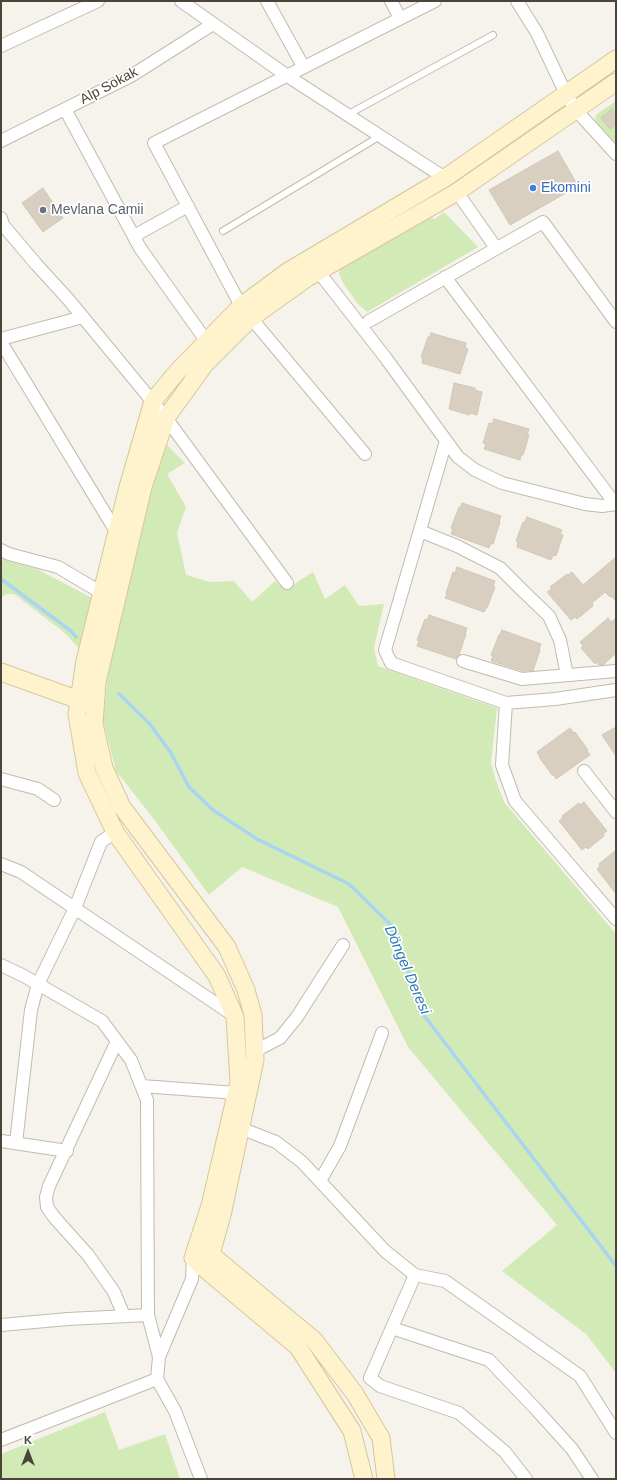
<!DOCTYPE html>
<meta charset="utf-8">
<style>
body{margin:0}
#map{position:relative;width:617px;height:1480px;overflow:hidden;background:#f6f3ec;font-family:Helvetica,sans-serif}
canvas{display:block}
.frame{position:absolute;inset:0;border:2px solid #4b4439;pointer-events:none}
.north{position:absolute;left:8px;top:1432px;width:40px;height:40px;-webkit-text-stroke:3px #fff;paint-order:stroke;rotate:0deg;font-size:11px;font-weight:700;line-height:16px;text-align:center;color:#4b4439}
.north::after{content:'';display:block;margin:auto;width:14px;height:18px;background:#4b4439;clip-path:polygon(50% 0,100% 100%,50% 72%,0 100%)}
</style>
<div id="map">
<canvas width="617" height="1480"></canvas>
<div class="frame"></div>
<div class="north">K</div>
</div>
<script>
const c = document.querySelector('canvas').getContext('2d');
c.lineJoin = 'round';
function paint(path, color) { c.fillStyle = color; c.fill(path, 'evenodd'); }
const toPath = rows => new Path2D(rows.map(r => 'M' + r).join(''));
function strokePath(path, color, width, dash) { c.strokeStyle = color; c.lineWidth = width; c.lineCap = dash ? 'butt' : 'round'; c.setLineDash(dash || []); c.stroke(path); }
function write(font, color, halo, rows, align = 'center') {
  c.font = font + ' Helvetica,sans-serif'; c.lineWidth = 3.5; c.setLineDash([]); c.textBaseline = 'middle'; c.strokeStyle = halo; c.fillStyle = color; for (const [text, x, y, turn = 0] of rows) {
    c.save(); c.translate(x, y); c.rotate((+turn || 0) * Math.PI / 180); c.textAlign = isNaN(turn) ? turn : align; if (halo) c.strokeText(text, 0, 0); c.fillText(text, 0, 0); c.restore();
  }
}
paint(toPath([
 [616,101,616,144,596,122,595,118,597,114],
 [444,212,478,247,367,312,358,304,343,283,339,274,340,269,428,218,435,219],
 [166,444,185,463,167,474,186,507,177,533,186,575,210,582,234,581,252,602,275,581,285,590,313,572,325,599,345,585,359,606,384,604,374,648,378,666,497,708,491,762,495,778,504,802,616,934,616,1373,586,1334,502,1271,557,1225,408,1047,338,907,242,867,209,895,150,814,116,771,103,721,109,664,147,492],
 [1,559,37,569,94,599,80,650,65,633,14,594,7,594,1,597],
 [105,1412,119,1450,165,1434,180,1479,1,1479,1,1454]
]), '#d2eab5');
strokePath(toPath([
 [1,579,71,631,76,637],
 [119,694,149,723,171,753,189,787,213,810,257,839,349,884,389,923,406,964,422,1013,616,1266]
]), '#a9d4f2', 3.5);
const building = toPath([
 [612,109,616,114,616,124,610,129,601,118,612,109],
 [558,151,578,186,510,225,489,190,558,151],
 [43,188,63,218,43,232,22,203,43,188],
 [431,333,466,343,465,348,468,349,460,374,422,363,423,358,421,357,428,337,430,337,431,333],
 [454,383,475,388,475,390,482,392,477,415,470,413,469,415,449,409,454,383],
 [494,419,529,429,527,435,529,435,523,455,521,455,520,460,484,449,486,444,483,443,489,423,492,424,494,419],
 [462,503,501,516,499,522,500,522,493,544,491,543,489,548,451,534,453,529,451,528,459,507,460,508,462,503],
 [527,517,562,530,560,534,563,535,556,556,553,555,551,560,517,547,518,542,516,541,523,522,525,522,527,517],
 [616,557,616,601,611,596,610,597,605,592,592,603,593,606,577,619,575,617,571,620,547,592,552,589,550,587,567,574,568,575,572,572,583,585,616,557],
 [457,567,495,581,493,586,495,587,487,608,486,608,484,612,445,598,447,594,446,593,453,572,455,573,457,567],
 [429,615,467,628,465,634,466,634,459,655,458,655,456,659,417,646,419,641,417,640,425,619,427,620,429,615],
 [608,618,611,622,616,618,616,653,603,665,599,665,597,662,595,664,581,648,583,646,580,642,608,618],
 [502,630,541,644,539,649,540,650,533,671,523,671,491,661,493,656,491,655,499,635,500,635,502,630],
 [616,727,616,756,602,735,616,727],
 [570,728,574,733,575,732,588,750,587,751,590,755,556,779,554,775,552,775,539,757,540,757,537,752,570,728],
 [584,802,607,831,603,834,604,836,588,849,586,847,582,850,559,821,563,818,562,816,579,803,580,805,584,802],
 [616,850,616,894,597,869,600,866,599,864,616,850]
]);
paint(building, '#d8cfc1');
strokePath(building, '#d3c7b4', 1);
const lane = toPath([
 [347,115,493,35],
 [223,231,380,136]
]);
const street = toPath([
 [181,1,286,75,445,178],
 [267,1,303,66],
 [391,1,400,18],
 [517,1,537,33,566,94,575,109,616,154],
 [1,46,98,1],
 [65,109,140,248,207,342],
 [1,141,131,76,213,24],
 [457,192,496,248],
 [1,218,3,225,36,264,68,299,166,418,287,583],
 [134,236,188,206],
 [315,266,318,271,385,357,458,457,475,470,502,483,585,504,602,506,616,504],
 [445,277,616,505],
 [241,306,154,143,435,1],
 [251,318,365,454],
 [369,321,543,222,616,322],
 [1,339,83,317],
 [1,342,117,533],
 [446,441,385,650,391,663,506,703,555,699,616,690],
 [420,531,457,546,500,568,522,590,549,616,560,640,567,675],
 [1,550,9,554,58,567,102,593],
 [463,661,522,679,616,671],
 [506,703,502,765,515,801,616,919],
 [584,771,616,812],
 [1,779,38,789,54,800],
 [1,864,21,872,236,1017],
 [1,965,24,976,102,1021,131,1060,147,1100,148,1315,159,1357],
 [117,1041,49,1186,46,1197,47,1207,54,1217,88,1255,114,1292,124,1316],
 [255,1051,280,1038,297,1017,343,945],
 [142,1086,236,1093],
 [235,1124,240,1128,276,1142,302,1162,385,1251,415,1275,445,1281,580,1376,616,1433],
 [1,1141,67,1151],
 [16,1143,31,1010,38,984,75,908,101,842,115,832],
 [320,1181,340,1146,382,1033],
 [193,1258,192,1279,159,1357,157,1379,175,1411,201,1479],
 [415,1275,370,1378,380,1386,459,1413,505,1452,526,1479],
 [1,1325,68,1319,148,1315],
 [392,1328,489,1360,534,1407,572,1449,592,1479],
 [1,1440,157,1379]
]);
const secondary = toPath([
 [1,672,90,704],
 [202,1247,314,1340,355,1394,381,1438,386,1479],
 [211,1254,222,1215,255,1060,253,1015,246,990,227,947,122,807,104,768,94,724,97,682,143,487,166,418,205,364,251,318,307,278,457,192,616,82],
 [364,1479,352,1431,298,1347,205,1269,193,1258,210,1206,239,1082,235,1017,217,976,115,832,87,773,77,714,85,661,128,487,153,401,177,372,241,306,287,272,445,178,616,59]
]);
strokePath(lane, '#c2bbae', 8);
strokePath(street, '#c2bbae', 14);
strokePath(secondary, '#d6c79b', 19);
strokePath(lane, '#fff', 6);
strokePath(street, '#fff', 12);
strokePath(secondary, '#fff3cd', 17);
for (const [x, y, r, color] of [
 [533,188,4,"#3f7fe0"],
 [43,210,4,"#6b7280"]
]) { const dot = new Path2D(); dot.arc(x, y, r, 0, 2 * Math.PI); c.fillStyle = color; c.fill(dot); strokePath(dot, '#fff', 1.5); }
write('14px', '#4b4439', '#fff', [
 ["Alp Sokak",109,86,-28]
]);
write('14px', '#366cbe', '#fff', [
 ["Ekomini",541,188]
], 'left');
write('14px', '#5b616d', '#fff', [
 ["Mevlana Camii",51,210]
], 'left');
write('italic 15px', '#2e7ab2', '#fff', [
 ["Döngel Deresi",407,970,67]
]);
</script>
